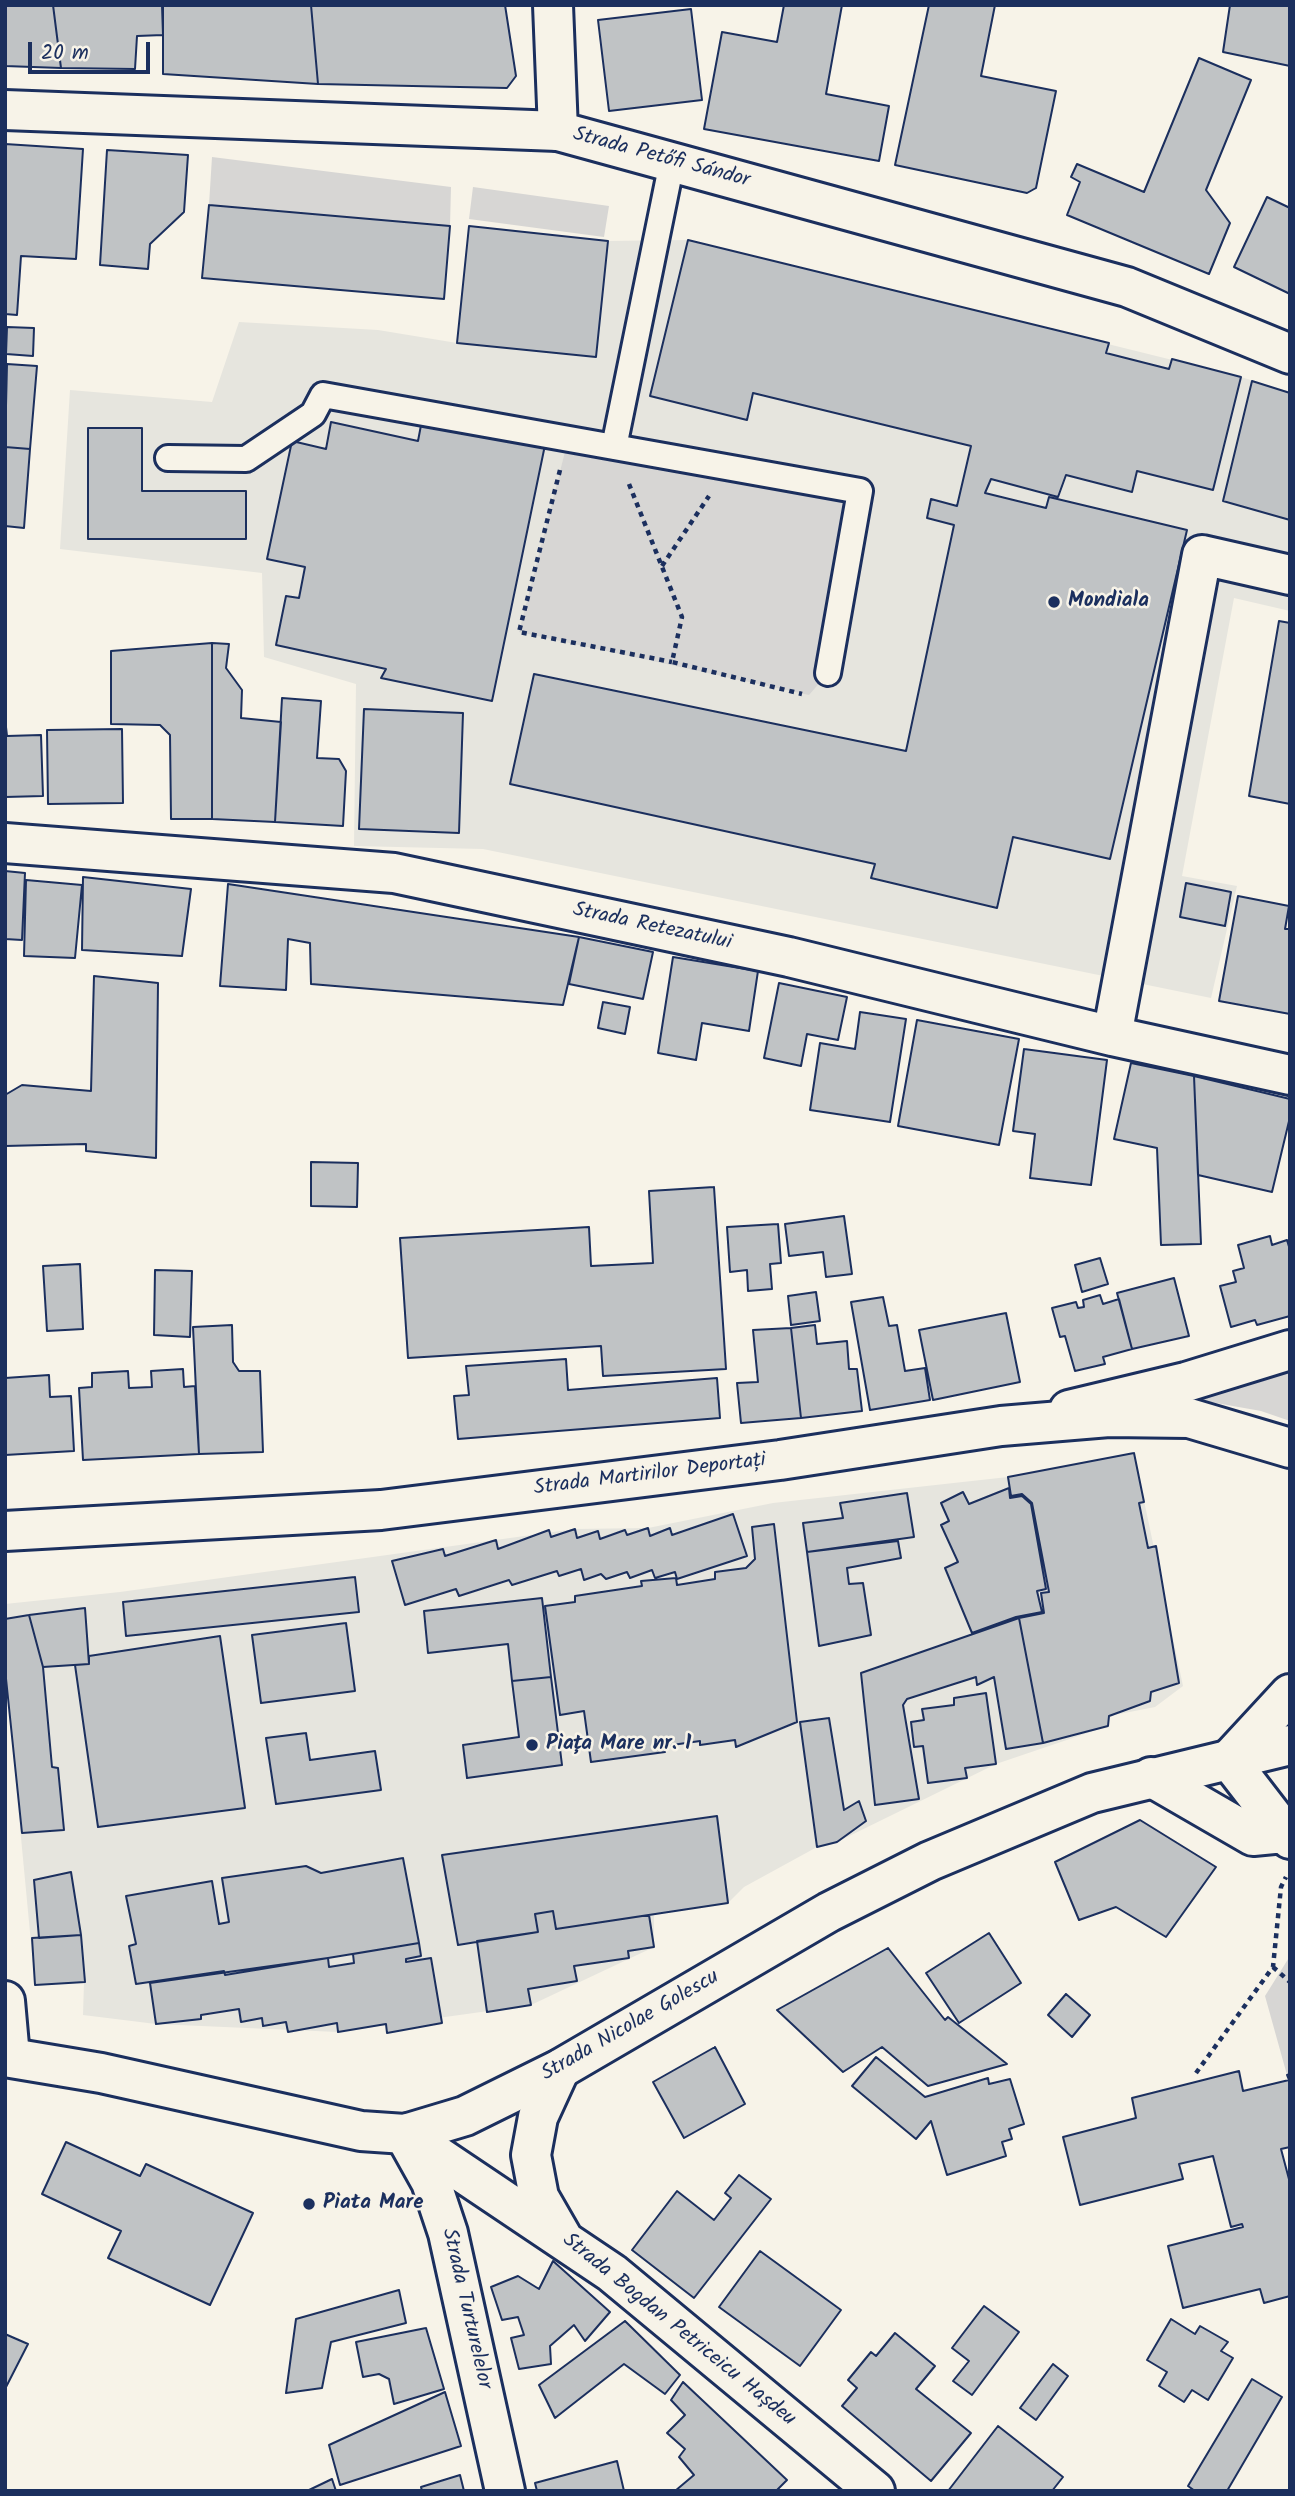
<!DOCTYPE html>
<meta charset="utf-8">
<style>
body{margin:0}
#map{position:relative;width:1295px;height:2496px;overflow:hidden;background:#f7f3e8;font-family:Kalam,sans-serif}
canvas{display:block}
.frame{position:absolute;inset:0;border:7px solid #1b2f5e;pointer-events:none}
.scale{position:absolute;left:28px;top:42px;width:122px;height:32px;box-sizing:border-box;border:4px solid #1b2f5e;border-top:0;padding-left:9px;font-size:21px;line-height:24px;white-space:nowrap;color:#1b2f5e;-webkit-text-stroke:5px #f7f3e8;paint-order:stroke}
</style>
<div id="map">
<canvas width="1295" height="2496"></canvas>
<div class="frame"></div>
<div class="scale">20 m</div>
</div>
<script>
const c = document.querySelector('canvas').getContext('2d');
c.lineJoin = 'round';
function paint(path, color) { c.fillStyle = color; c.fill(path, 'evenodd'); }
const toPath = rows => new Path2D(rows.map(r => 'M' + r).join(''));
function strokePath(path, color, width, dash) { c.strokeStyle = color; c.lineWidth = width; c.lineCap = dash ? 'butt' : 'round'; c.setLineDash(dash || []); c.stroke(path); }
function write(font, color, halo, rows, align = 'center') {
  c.font = font + ' Kalam,sans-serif'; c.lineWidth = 5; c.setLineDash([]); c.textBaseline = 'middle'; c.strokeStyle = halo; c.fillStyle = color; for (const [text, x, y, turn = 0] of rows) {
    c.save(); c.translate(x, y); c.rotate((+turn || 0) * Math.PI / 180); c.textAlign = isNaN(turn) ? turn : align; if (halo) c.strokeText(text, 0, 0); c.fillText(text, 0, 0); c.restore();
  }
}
paint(toPath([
 [469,226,608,241,688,240,1241,377,1290,392,1290,611,1234,598,1182,876,1237,886,1211,998,483,849,354,846,356,684,264,657,262,573,60,549,70,390,212,402,239,322,378,330,457,343],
 [1134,1453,1183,1686,1155,1707,1109,1716,1108,1726,996,1764,837,1842,817,1847,744,1887,728,1903,654,1914,654,1947,531,2005,338,2032,156,2024,83,2015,84,1982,35,1985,5,1669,5,1604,120,1592,575,1529,648,1528,773,1503,1008,1477]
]), '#e6e5de');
paint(toPath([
 [212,157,451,187,450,226,209,205],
 [473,187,609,206,604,237,469,219],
 [566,448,860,491,828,673,809,695,519,632],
 [1290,1368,1290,1421,1261,1411,1199,1400,1199,1391],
 [1290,1956,1290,2074,1287,2075,1265,1996]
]), '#d7d6d4');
const building = toPath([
 [5,5,53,5,61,68,5,66,5,5],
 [53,5,162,5,163,35,137,36,135,69,61,68,53,5],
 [163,5,311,5,318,84,163,74,163,5],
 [311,5,505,5,516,76,507,88,318,84,311,5],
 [784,5,842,5,826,94,889,106,879,161,704,129,722,32,777,42,784,5],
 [929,5,995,5,981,76,1056,91,1036,188,1027,193,895,165,929,5],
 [1230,5,1290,5,1290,66,1223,52,1230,5],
 [691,9,702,100,609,111,598,20,691,9],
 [1199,58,1251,80,1206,190,1230,223,1209,274,1067,215,1080,182,1071,177,1077,164,1144,192,1199,58],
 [5,144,83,149,76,259,21,256,17,315,5,314,5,144],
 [107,150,188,155,184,212,150,244,148,269,100,265,107,150],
 [1267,197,1290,208,1290,294,1234,267,1267,197],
 [209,205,450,226,444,299,202,278,209,205],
 [469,226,608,241,596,357,457,343,469,226],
 [688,240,1109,343,1106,353,1169,369,1172,359,1241,377,1213,490,1137,471,1132,492,1066,475,1058,497,991,479,985,493,1046,508,1049,497,1187,530,1110,859,1013,837,997,908,871,878,875,864,510,784,534,674,906,751,954,525,927,518,931,499,957,506,971,446,753,393,747,420,650,396,688,240],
 [7,327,34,328,33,356,6,354,7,327],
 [7,364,37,366,30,449,5,447,7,364],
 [1252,381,1290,393,1290,520,1223,501,1252,381],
 [422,420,545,445,492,701,381,678,386,669,276,645,286,596,299,598,305,567,267,559,292,441,326,449,331,422,418,441,422,420],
 [88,428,142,428,142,491,246,491,246,539,88,539,88,428],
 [5,447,30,449,24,528,5,526,5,447],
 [1279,621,1290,623,1290,804,1249,796,1279,621],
 [212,643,229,644,226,668,242,690,241,718,281,722,275,822,212,819,212,643],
 [212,643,212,819,171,819,170,735,160,725,111,724,111,651,212,643],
 [282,698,321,701,317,758,339,759,346,771,343,826,275,822,282,698],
 [364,709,463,713,459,833,359,829,364,709],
 [5,718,7,736,41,735,43,796,5,797,5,718],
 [122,729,123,803,48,804,47,730,122,729],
 [5,871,25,873,22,940,5,939,5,871],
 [83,877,191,889,182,956,82,950,83,877],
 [26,880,82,885,75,958,24,956,26,880],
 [1186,883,1231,892,1225,926,1180,917,1186,883],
 [228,884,579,937,563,1005,311,984,310,943,288,939,286,990,220,986,228,884],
 [1238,896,1289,906,1285,929,1290,929,1290,1014,1219,1001,1238,896],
 [579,937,653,952,643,999,569,984,579,937],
 [673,957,758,971,749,1031,702,1023,696,1060,658,1053,673,957],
 [94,976,158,983,156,1158,86,1151,86,1144,5,1146,5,1095,22,1085,91,1091,94,976],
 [779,983,847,997,838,1040,807,1034,801,1066,764,1058,779,983],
 [603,1002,630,1007,625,1034,598,1028,603,1002],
 [860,1012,906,1019,890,1122,810,1110,820,1043,855,1049,860,1012],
 [917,1020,1019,1039,999,1145,898,1126,917,1020],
 [1024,1049,1107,1060,1091,1185,1030,1178,1035,1134,1013,1131,1024,1049],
 [1131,1063,1194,1076,1201,1244,1161,1245,1157,1148,1114,1139,1131,1063],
 [1194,1076,1290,1099,1290,1117,1272,1192,1198,1175,1194,1076],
 [311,1162,358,1163,357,1207,311,1206,311,1162],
 [714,1187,726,1369,603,1376,601,1346,408,1358,400,1238,589,1227,591,1266,653,1263,649,1191,714,1187],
 [844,1216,852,1274,826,1277,823,1252,789,1256,785,1224,844,1216],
 [778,1224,781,1263,770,1264,772,1289,748,1291,747,1270,730,1272,727,1227,778,1224],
 [1270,1236,1272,1245,1287,1240,1290,1250,1290,1316,1257,1325,1255,1320,1231,1327,1220,1286,1236,1282,1233,1271,1244,1268,1238,1245,1270,1236],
 [1100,1258,1108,1284,1082,1292,1075,1265,1100,1258],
 [80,1264,83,1329,47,1331,43,1266,80,1264],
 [155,1270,192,1271,190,1337,154,1335,155,1270],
 [1174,1278,1189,1336,1132,1349,1117,1293,1174,1278],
 [816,1292,820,1321,791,1325,788,1296,816,1292],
 [1100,1295,1103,1304,1119,1299,1132,1349,1103,1357,1105,1364,1075,1371,1065,1336,1060,1337,1052,1308,1076,1302,1078,1308,1084,1307,1083,1300,1100,1295],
 [883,1297,889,1326,897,1325,905,1371,925,1368,930,1400,870,1410,851,1302,883,1297],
 [1006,1313,1020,1382,933,1400,919,1330,1006,1313],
 [232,1325,233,1362,239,1371,260,1371,263,1452,199,1454,193,1327,232,1325],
 [815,1325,817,1344,847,1341,849,1369,857,1369,862,1411,801,1418,791,1328,815,1325],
 [791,1328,801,1418,741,1423,737,1383,758,1382,753,1330,791,1328],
 [566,1359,568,1390,717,1378,720,1418,458,1439,454,1396,469,1395,466,1366,566,1359],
 [183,1369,184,1387,195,1386,199,1454,83,1460,79,1388,92,1387,92,1373,128,1371,129,1388,152,1387,151,1371,183,1369],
 [49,1375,50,1397,71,1396,74,1451,5,1455,5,1378,49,1375],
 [1134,1453,1144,1502,1139,1503,1148,1548,1156,1546,1179,1683,1151,1692,1150,1701,1109,1716,1108,1726,1043,1743,1019,1618,1044,1613,1041,1593,1049,1592,1032,1503,1022,1494,1011,1496,1008,1477,1134,1453],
 [1009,1488,1010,1498,1022,1496,1031,1504,1046,1589,1037,1591,1042,1612,1016,1617,972,1633,945,1568,958,1562,941,1525,949,1521,941,1503,963,1492,969,1504,1009,1488],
 [907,1493,914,1537,807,1552,803,1523,843,1518,840,1503,907,1493],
 [733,1514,747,1556,677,1579,675,1572,655,1578,652,1570,630,1578,627,1572,606,1579,601,1574,584,1580,581,1569,559,1576,557,1571,512,1585,509,1580,459,1596,456,1589,405,1605,392,1561,443,1549,445,1556,496,1540,498,1549,549,1530,551,1537,575,1529,577,1538,598,1531,600,1539,625,1530,627,1535,648,1528,650,1536,670,1528,672,1535,733,1514],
 [774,1524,797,1722,736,1747,735,1740,700,1745,700,1741,665,1746,665,1752,591,1762,584,1711,560,1715,545,1606,575,1602,575,1596,642,1586,641,1581,676,1578,677,1585,715,1579,715,1572,746,1568,755,1559,752,1527,774,1524],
 [898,1541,901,1558,847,1568,849,1584,863,1583,871,1635,819,1646,807,1552,898,1541],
 [355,1577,359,1612,126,1636,123,1602,355,1577],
 [542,1598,551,1677,512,1681,508,1644,428,1653,424,1611,542,1598],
 [85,1608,89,1664,43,1667,29,1615,85,1608],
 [29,1615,43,1667,52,1767,58,1768,64,1830,22,1833,5,1669,5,1619,29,1615],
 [1019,1618,1043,1743,1006,1749,994,1677,977,1685,976,1677,907,1699,903,1705,919,1799,875,1805,861,1673,1019,1618],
 [346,1623,355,1691,261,1703,252,1635,346,1623],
 [220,1636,245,1808,98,1827,75,1665,89,1664,89,1656,220,1636],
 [551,1677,562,1765,467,1778,463,1745,519,1737,512,1681,551,1677],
 [986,1693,996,1764,965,1768,967,1778,928,1783,923,1746,914,1747,911,1722,924,1720,922,1709,954,1705,954,1698,986,1693],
 [829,1718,844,1810,859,1801,866,1821,837,1842,817,1847,800,1722,829,1718],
 [306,1733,310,1760,375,1751,381,1790,276,1804,266,1738,306,1733],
 [717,1816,728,1903,556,1929,553,1911,535,1914,538,1932,458,1945,442,1855,717,1816],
 [1140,1820,1216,1867,1166,1937,1116,1907,1079,1920,1055,1862,1140,1820],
 [403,1858,419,1943,225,1975,224,1971,136,1984,129,1946,136,1944,126,1896,212,1881,219,1924,229,1922,222,1878,306,1866,321,1873,403,1858],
 [71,1872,81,1935,39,1938,34,1880,71,1872],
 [553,1911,556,1929,649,1915,654,1947,628,1951,629,1958,574,1966,577,1981,528,1989,531,2005,487,2012,477,1941,538,1932,535,1914,553,1911],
 [989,1933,1021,1983,959,2023,926,1973,989,1933],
 [81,1935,85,1982,35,1985,32,1938,81,1935],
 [419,1943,421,1956,406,1959,406,1962,431,1958,442,2023,387,2033,386,2024,338,2032,337,2023,288,2032,286,2022,263,2026,262,2018,241,2022,239,2009,201,2015,201,2019,156,2024,150,1983,328,1958,329,1967,354,1963,353,1954,419,1943],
 [888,1948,945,2020,948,2017,1007,2064,928,2086,882,2047,843,2072,777,2010,888,1948],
 [1066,1994,1090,2015,1072,2037,1048,2015,1066,1994],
 [715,2047,745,2104,684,2138,653,2082,715,2047],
 [876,2057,925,2097,988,2078,989,2084,1010,2079,1024,2124,1009,2129,1012,2139,1002,2142,1006,2156,947,2175,931,2121,916,2139,852,2086,876,2057],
 [1239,2071,1243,2091,1289,2080,1287,2075,1290,2074,1290,2147,1281,2149,1290,2183,1290,2296,1264,2303,1260,2289,1183,2308,1168,2246,1243,2227,1242,2224,1231,2227,1213,2156,1179,2164,1183,2179,1080,2205,1063,2137,1136,2118,1132,2098,1239,2071],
 [66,2142,140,2176,146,2164,253,2213,210,2305,108,2258,121,2231,42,2194,66,2142],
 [739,2175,771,2199,694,2298,632,2250,677,2191,714,2220,731,2198,725,2193,739,2175],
 [760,2251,841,2310,800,2366,719,2307,760,2251],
 [553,2261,610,2312,585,2341,574,2325,550,2346,551,2364,519,2369,511,2338,524,2335,518,2317,502,2320,491,2287,518,2276,539,2289,553,2261],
 [399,2290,406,2323,331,2342,322,2388,286,2393,296,2319,399,2290],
 [984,2306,1019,2332,972,2395,953,2381,969,2361,952,2348,984,2306],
 [1171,2319,1195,2334,1200,2326,1228,2342,1221,2351,1233,2358,1208,2400,1192,2390,1184,2402,1159,2386,1167,2372,1147,2360,1171,2319],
 [625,2321,680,2375,665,2394,624,2364,555,2418,539,2385,625,2321],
 [426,2328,444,2389,394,2404,389,2379,379,2374,363,2377,356,2342,426,2328],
 [895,2333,935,2366,916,2389,971,2433,931,2481,842,2406,857,2388,848,2380,871,2352,876,2356,895,2333],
 [5,2334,28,2344,5,2389,5,2334],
 [1053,2364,1068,2376,1036,2420,1020,2408,1053,2364],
 [1252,2379,1282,2397,1227,2491,1195,2491,1188,2486,1252,2379],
 [683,2382,787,2480,776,2491,675,2491,694,2475,679,2457,685,2449,667,2433,685,2415,671,2400,683,2382],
 [445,2392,461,2446,340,2485,329,2445,445,2392],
 [998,2426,1063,2477,1052,2491,948,2491,998,2426],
 [617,2461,624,2491,537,2491,535,2483,617,2461],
 [460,2475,464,2491,422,2491,421,2487,460,2475],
 [332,2479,336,2491,307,2491,332,2479]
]);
paint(building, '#c0c3c5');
strokePath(building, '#1b2f5e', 2);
const service = toPath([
 [672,162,614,447,860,491,828,673],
 [168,458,246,459,313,414,323,395,614,447]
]);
const minor = toPath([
 [5,110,558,131],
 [5,843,394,873,789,957,1112,1036,1290,1075],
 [1112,1036,1202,555,1290,575],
 [5,2001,10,2057],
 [560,2069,538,2117,531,2155,539,2197,562,2237],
 [405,2134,612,2273,875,2491],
 [407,2139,431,2182,448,2233,505,2491]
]);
const tertiary = toPath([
 [553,5,558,131,1127,287,1290,354],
 [1069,1410,1186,1382,1290,1350],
 [1290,1694,1229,1760,1290,1839],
 [1151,1777,1253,1836,1284,1833]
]);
const primary = toPath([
 [5,1531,381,1510,780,1460,1001,1426,1109,1417,1189,1418,1290,1448],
 [5,2057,101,2073,361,2131,405,2134,465,2116,560,2069,829,1912,930,1861,1092,1793,1290,1745]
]);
strokePath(service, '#1b2f5e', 30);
strokePath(minor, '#1b2f5e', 44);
strokePath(tertiary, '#1b2f5e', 44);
strokePath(primary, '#1b2f5e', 44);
strokePath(toPath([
 [560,470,519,632,672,662],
 [629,484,682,617,672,662,802,694],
 [662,566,709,496],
 [1273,1967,1290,1982],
 [1196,2073,1273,1967,1281,1887,1286,1877]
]), '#1b2f5e', 4.5, [5, 5]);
strokePath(service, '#f7f3e8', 24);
strokePath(minor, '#f7f3e8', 38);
strokePath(tertiary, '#f7f3e8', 38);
strokePath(primary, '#f7f3e8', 38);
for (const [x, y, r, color] of [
 [1054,602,7,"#1b2f5e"],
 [532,1745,7,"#1b2f5e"],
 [309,2204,7,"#1b2f5e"]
]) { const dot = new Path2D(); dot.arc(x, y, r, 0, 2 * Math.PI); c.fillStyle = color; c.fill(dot); strokePath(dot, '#f7f3e8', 2.5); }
write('21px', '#1b2f5e', '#f7f3e8', [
 ["Strada Petőfi Sándor",661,159,15],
 ["Strada Retezatului",652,928,12],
 ["Strada Martirilor Deportați",650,1476,-7],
 ["Strada Nicolae Golescu",631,2027,-30],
 ["Strada Turturelelor",465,2309,77],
 ["Strada Bogdan Petriceicu Hașdeu",678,2331,39]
]);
write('bold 21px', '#1b2f5e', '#f7f3e8', [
 ["Mondiala",1068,602],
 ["Piața Mare nr. 1",546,1745],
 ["Piata Mare",323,2204]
], 'left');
</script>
